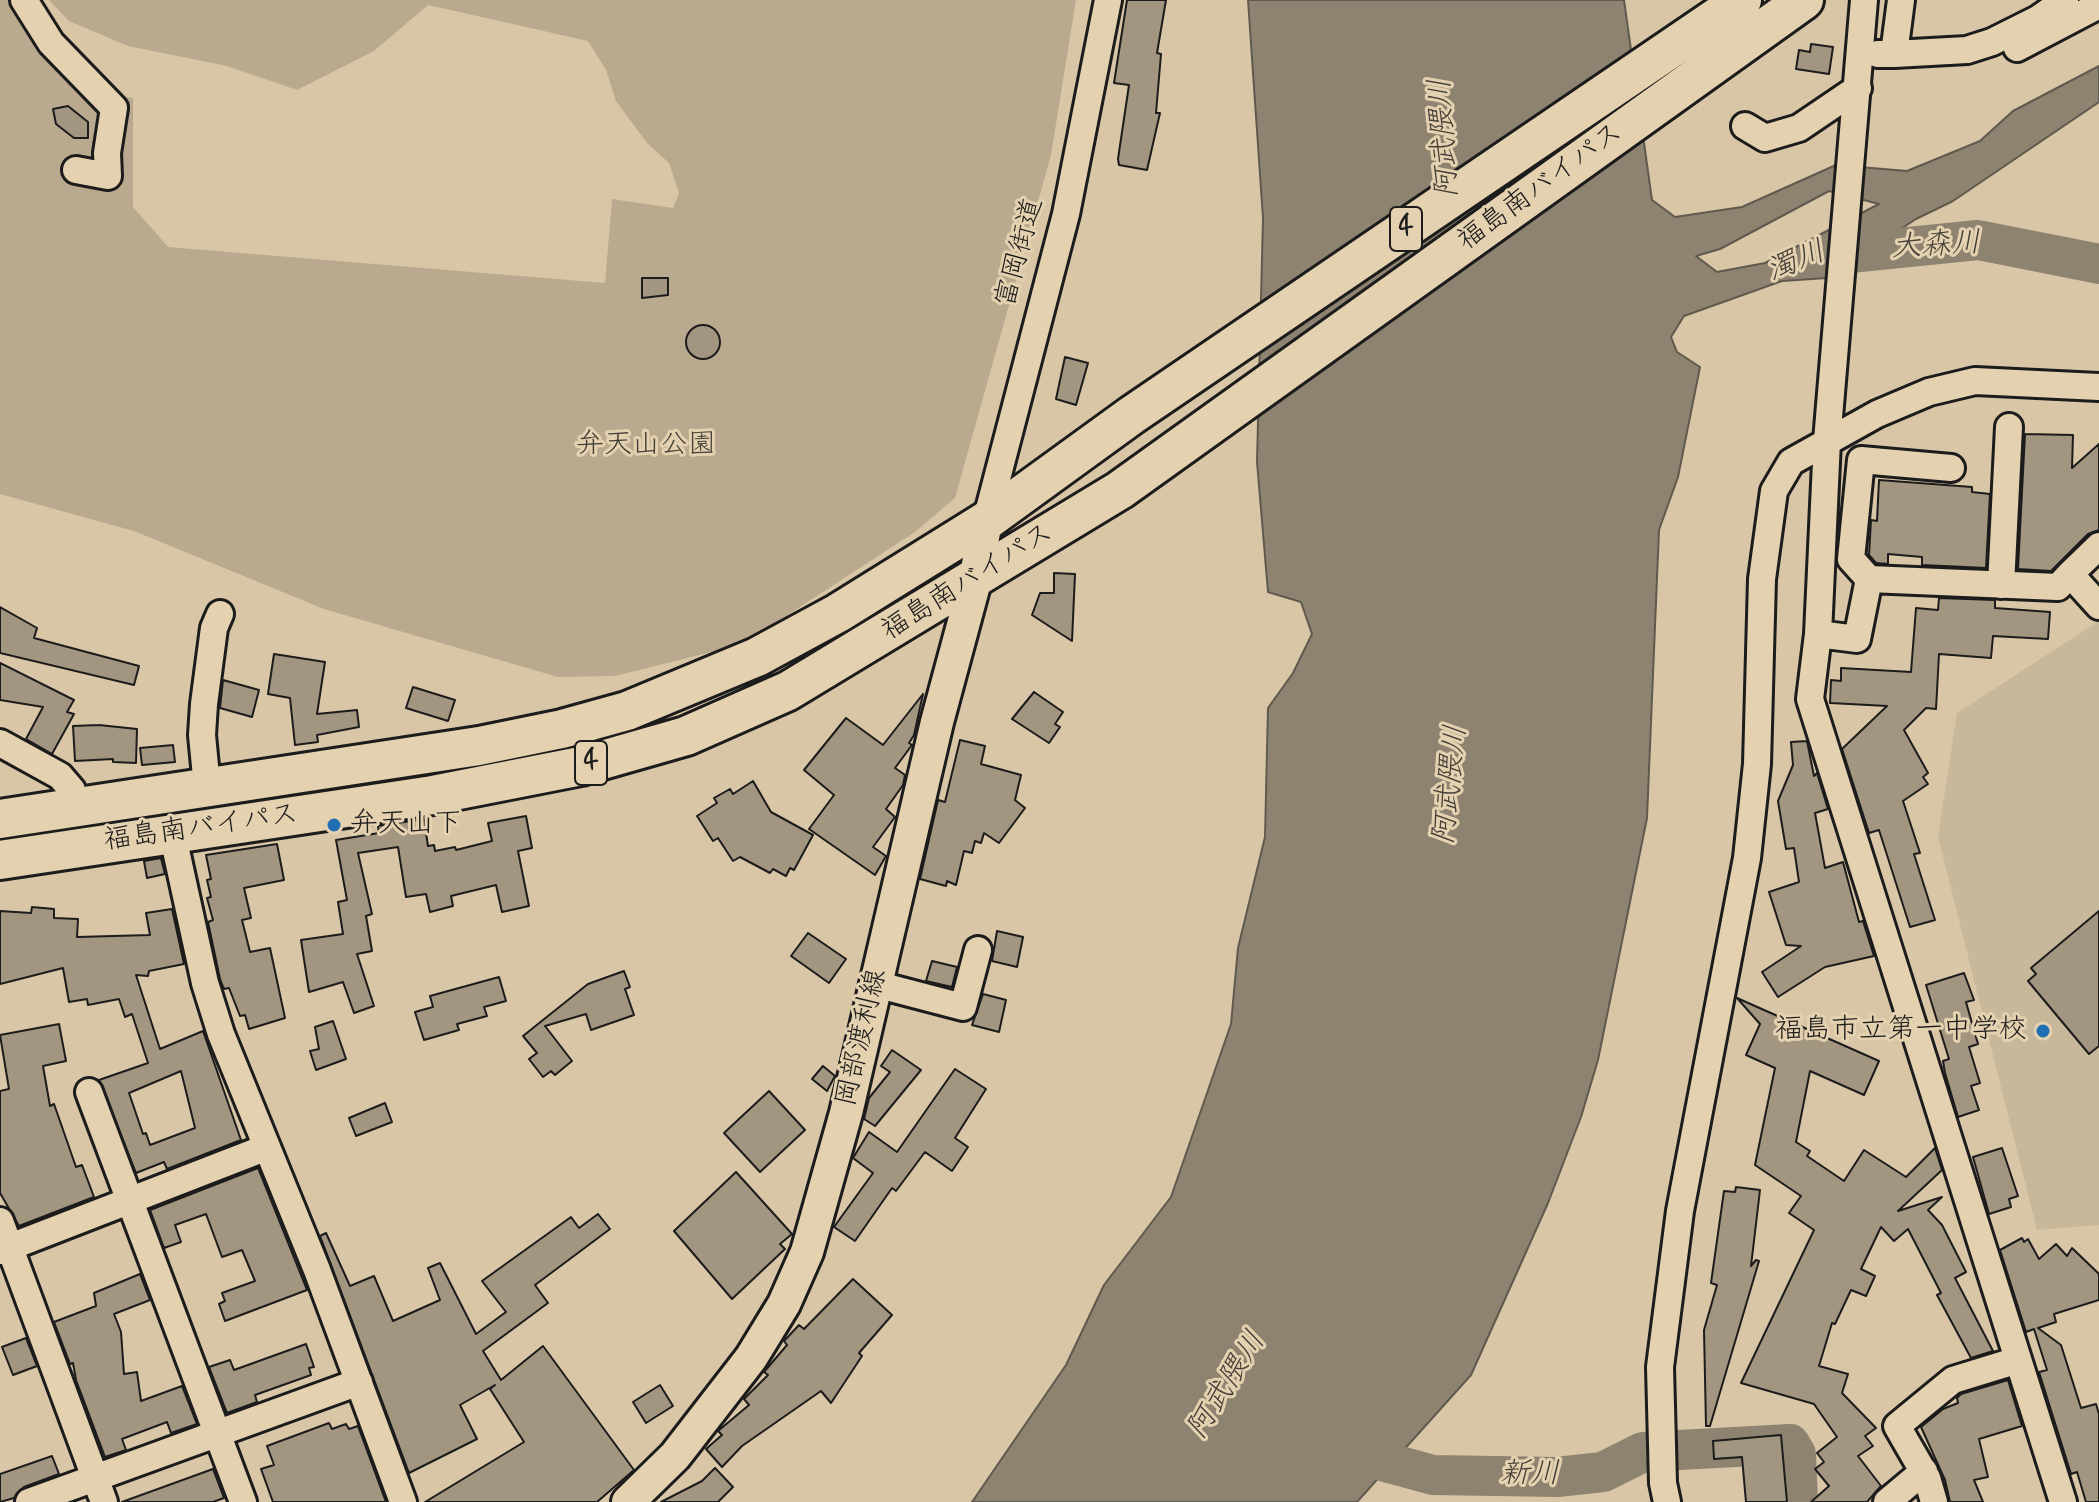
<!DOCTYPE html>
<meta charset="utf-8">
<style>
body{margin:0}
canvas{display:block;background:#d8c6a6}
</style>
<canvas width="2099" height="1502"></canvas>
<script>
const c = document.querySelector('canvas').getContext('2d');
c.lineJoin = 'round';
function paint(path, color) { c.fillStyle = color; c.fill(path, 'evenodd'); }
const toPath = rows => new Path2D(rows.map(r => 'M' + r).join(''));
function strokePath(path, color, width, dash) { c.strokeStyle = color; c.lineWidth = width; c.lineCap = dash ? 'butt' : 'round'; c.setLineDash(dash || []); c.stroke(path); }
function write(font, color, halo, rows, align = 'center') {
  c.font = font + ' Mynerve,"Klee One",sans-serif'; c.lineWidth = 6; c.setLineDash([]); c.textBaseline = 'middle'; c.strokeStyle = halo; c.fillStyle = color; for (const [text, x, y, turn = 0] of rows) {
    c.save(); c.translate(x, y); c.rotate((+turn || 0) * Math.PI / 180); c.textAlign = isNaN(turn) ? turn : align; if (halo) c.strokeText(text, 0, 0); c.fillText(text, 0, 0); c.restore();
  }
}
paint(toPath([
 [2099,621,2099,1225,2037,1230,1938,837,1957,713]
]), '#c8b89b');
paint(toPath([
 [0,0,34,0,80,68,110,95,133,98,133,207,168,247,605,283,612,199,673,208,679,193,669,163,647,143,616,101,606,70,588,41,428,5,374,51,297,90,227,66,128,46,69,21,49,0,1076,0,1051,155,955,498,915,532,743,644,615,676,558,677,324,609,134,531,0,494]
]), '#b9aa8f');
const water = toPath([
 [1248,0,1624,0,1652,200,1675,217,1742,207,1836,165,1907,171,1980,141,2013,111,2099,66,2099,102,1953,201,1916,219,1827,278,1782,281,1684,316,1671,337,1677,352,1700,367,1678,477,1659,530,1647,818,1598,1060,1581,1117,1548,1203,1471,1375,1357,1502,972,1502,1066,1365,1104,1285,1171,1197,1231,1024,1238,948,1265,837,1268,708,1293,673,1312,634,1301,602,1268,592,1257,462,1263,218,1248,0],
 [1829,191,1879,204,1765,263,1717,272,1696,256,1720,249,1829,191]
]);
paint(water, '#8d8370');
strokePath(water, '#605a4e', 2);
strokePath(toPath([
 [1820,256,1978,240,2099,264],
 [1341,1450,1433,1475,1557,1477,1603,1472,1643,1452,1790,1444,1796,1454,1798,1502]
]), '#8d8370', 40);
const building = toPath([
 [1127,0,1166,0,1157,53,1161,54,1156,113,1160,113,1147,170,1119,165,1118,159,1129,85,1114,83,1127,0],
 [1811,44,1833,47,1829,74,1796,69,1799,50,1810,52,1811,44],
 [68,106,88,122,88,138,74,138,56,124,53,109,68,106],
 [642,278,668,278,668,295,642,298,642,278],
 '686 342a17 17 0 1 1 34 0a17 17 0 1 1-34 0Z',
 [1065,357,1088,363,1076,405,1056,399,1065,357],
 [2025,434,2073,435,2072,468,2099,444,2099,530,2088,534,2051,571,2018,569,2025,434],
 [1879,480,1972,487,1972,492,1990,494,1986,568,1922,565,1922,557,1888,554,1888,564,1876,563,1869,555,1871,520,1877,521,1879,480],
 [1054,573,1075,574,1072,641,1032,615,1040,593,1054,593,1054,573],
 [1939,598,1995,600,1995,608,2050,612,2048,639,1993,636,1991,658,1939,654,1936,709,1926,708,1904,730,1928,773,1923,777,1928,784,1903,801,1920,853,1914,854,1935,920,1910,927,1879,830,1869,833,1842,749,1887,706,1830,703,1831,680,1841,681,1841,668,1911,672,1916,608,1938,610,1939,598],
 [0,607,37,628,34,638,139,666,134,685,0,653,0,607],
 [274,654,325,662,317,714,357,710,359,727,317,735,318,742,295,745,290,698,268,694,274,654],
 [0,663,74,700,67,712,74,714,52,754,26,739,43,707,0,700,0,663],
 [223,680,259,690,252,717,220,708,223,680],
 [413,687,455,700,448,721,406,708,413,687],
 [1034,692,1063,712,1055,724,1060,727,1049,743,1012,719,1034,692],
 [923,694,914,735,909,743,912,745,895,768,905,775,903,785,886,809,895,817,873,847,886,856,875,875,809,829,834,795,804,770,846,718,883,745,923,694],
 [99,725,137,729,136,763,113,762,113,759,75,761,73,726,99,725],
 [960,740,985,746,981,764,1021,775,1015,800,1025,808,999,843,984,833,981,843,975,841,972,853,964,851,956,885,947,881,946,886,920,879,938,800,945,802,960,740],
 [1807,741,1814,776,1817,773,1828,809,1815,813,1825,868,1843,862,1859,922,1863,921,1874,956,1825,967,1778,997,1762,972,1801,946,1786,945,1769,892,1799,882,1794,848,1786,849,1778,801,1793,765,1791,742,1807,741],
 [173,745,175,762,142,765,140,748,173,745],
 [753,781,771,812,813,835,794,870,790,868,786,876,773,869,770,873,740,857,733,861,718,838,713,841,697,816,717,803,714,798,730,789,733,794,753,781],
 [526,816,532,848,518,851,529,906,502,912,496,885,451,896,453,906,430,912,426,894,406,897,398,847,358,853,372,914,366,916,372,951,357,954,374,1006,354,1013,343,982,309,992,301,940,343,934,338,902,347,900,336,840,379,833,378,826,424,819,428,846,434,845,435,851,455,847,456,850,492,841,488,823,526,816],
 [277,844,284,880,244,888,251,918,242,920,250,952,270,948,285,1018,249,1029,245,1015,240,1016,229,988,224,989,220,979,208,922,213,920,207,898,211,897,207,880,211,879,206,855,277,844],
 [161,858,165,874,147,878,144,861,161,858],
 [32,907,54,909,54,918,78,919,77,937,150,935,146,913,172,909,184,964,149,971,148,976,136,975,160,1049,203,1031,241,1140,167,1169,164,1162,136,1173,99,1080,148,1063,132,1014,125,1017,119,999,88,1005,87,999,69,1002,63,968,0,984,0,911,31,913,32,907],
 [181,1071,195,1128,150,1145,146,1133,143,1134,129,1093,181,1071],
 [2099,911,2099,1046,2089,1054,2028,981,2036,974,2031,968,2099,911],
 [997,931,1023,937,1017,967,992,961,997,931],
 [808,933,846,959,829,983,791,956,808,933],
 [932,961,957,967,952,987,926,981,932,961],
 [624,971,630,987,625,989,634,1015,591,1030,586,1014,545,1026,572,1061,555,1075,551,1071,543,1077,529,1059,537,1053,523,1036,588,984,624,971],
 [1964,973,1974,1000,1966,1002,1978,1044,1969,1047,1980,1083,1971,1086,1979,1110,1958,1117,1945,1073,1943,1061,1949,1059,1926,985,1964,973],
 [499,977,506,1001,484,1007,487,1016,457,1024,459,1030,424,1040,415,1012,433,1007,430,996,499,977],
 [983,994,1006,1000,999,1032,972,1025,983,994],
 [1737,998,1879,1061,1864,1095,1810,1071,1796,1142,1810,1151,1807,1156,1844,1181,1864,1150,1906,1177,1935,1148,1942,1170,1898,1211,1942,1197,1928,1210,1942,1225,1966,1272,1955,1278,1993,1351,1971,1358,1937,1295,1941,1293,1908,1229,1894,1241,1881,1227,1861,1269,1875,1276,1866,1296,1851,1290,1835,1324,1832,1323,1819,1366,1848,1374,1842,1393,1876,1428,1865,1436,1873,1446,1858,1456,1881,1486,1867,1502,1811,1502,1829,1486,1815,1469,1824,1462,1817,1453,1837,1437,1814,1404,1741,1383,1814,1230,1789,1213,1801,1196,1755,1165,1775,1068,1746,1055,1760,1024,1737,998],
 [333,1021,346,1059,316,1070,310,1051,319,1049,315,1027,333,1021],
 [59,1024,66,1061,43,1066,50,1106,54,1104,76,1167,82,1165,94,1197,19,1226,0,1193,0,1091,9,1089,0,1035,59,1024],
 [892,1050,921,1070,875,1126,864,1119,869,1098,890,1072,881,1066,892,1050],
 [823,1066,835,1076,827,1091,812,1079,823,1066],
 [955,1069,986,1089,955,1138,968,1147,952,1171,925,1152,896,1191,892,1188,855,1241,834,1227,873,1173,853,1158,869,1132,897,1152,955,1069],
 [769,1091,805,1130,760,1172,724,1133,769,1091],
 [385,1103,392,1122,356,1136,349,1118,385,1103],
 [2002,1148,2018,1196,2009,1199,2011,1207,1989,1214,1973,1157,2002,1148],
 [258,1168,307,1290,225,1321,219,1304,225,1301,222,1293,255,1281,242,1250,222,1257,206,1214,175,1225,181,1242,164,1248,150,1210,258,1168],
 [736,1172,792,1234,780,1244,785,1249,732,1299,674,1231,736,1172],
 [1736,1187,1760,1190,1751,1266,1756,1260,1759,1261,1710,1426,1706,1426,1704,1330,1717,1285,1711,1283,1724,1191,1735,1192,1736,1187],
 [598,1214,610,1229,535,1285,548,1303,483,1351,501,1380,543,1346,634,1470,597,1502,425,1502,524,1442,490,1389,495,1385,460,1405,477,1439,409,1473,320,1236,326,1233,350,1286,374,1276,393,1321,440,1300,428,1268,440,1263,476,1334,506,1312,482,1281,571,1217,579,1228,598,1214],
 [2022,1238,2024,1242,2028,1239,2039,1259,2056,1244,2067,1256,2072,1248,2099,1274,2099,1300,2054,1314,2056,1322,2038,1328,2061,1345,2081,1408,2096,1404,2099,1414,2099,1502,2086,1502,2077,1472,2071,1474,2039,1372,2047,1370,2034,1329,2026,1332,2000,1250,2022,1238],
 [140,1274,150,1300,114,1314,121,1332,124,1374,137,1372,141,1401,182,1386,197,1424,171,1433,167,1422,122,1439,126,1450,105,1457,76,1380,73,1363,70,1364,54,1322,96,1306,94,1293,140,1274],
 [853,1279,892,1315,859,1353,862,1356,831,1403,821,1391,742,1446,722,1467,706,1449,722,1435,718,1431,749,1405,744,1399,768,1375,764,1372,787,1345,784,1341,799,1325,804,1329,853,1279],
 [26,1338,37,1366,13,1375,2,1347,26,1338],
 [306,1344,314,1367,309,1368,311,1375,255,1395,257,1402,227,1413,209,1367,230,1360,234,1370,306,1344],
 [2008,1380,2022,1426,1979,1439,1988,1477,1974,1480,1983,1502,1950,1502,1945,1480,1921,1427,1943,1409,1958,1403,1957,1398,1961,1394,2008,1380],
 [660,1385,673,1406,646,1423,633,1402,660,1385],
 [329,1423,332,1429,346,1424,349,1429,358,1426,386,1502,273,1502,261,1469,274,1465,267,1446,329,1423],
 [1781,1435,1787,1502,1746,1502,1742,1457,1714,1459,1713,1441,1781,1435],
 [52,1456,59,1474,24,1487,14,1498,0,1502,0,1474,52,1456],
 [715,1468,733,1487,718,1502,661,1502,702,1481,715,1468],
 [213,1469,224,1498,213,1502,122,1502,213,1469]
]);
paint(building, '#a39680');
strokePath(building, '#1c1c1c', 2);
const minor = toPath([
 [24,0,51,43,114,108,107,153,108,176,76,170],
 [1864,0,1827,441,1818,634,1810,699,2063,1502],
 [2017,48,2099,5],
 [1878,54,1894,54,1901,0],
 [1894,54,1967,50,1992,42,2038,19,2065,0],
 [1745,126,1765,138,1799,128,1858,88],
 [986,521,1066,214,1108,0],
 [2070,574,2099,546],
 [1869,579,1851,559,1861,460,1951,468],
 [2001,585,2009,427],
 [1818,634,1857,639,1869,579,2058,587,2070,574,2099,606],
 [0,743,60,776,72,790,78,807],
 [207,787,202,735,204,704,214,628,220,614],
 [172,832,205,983,221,1034,317,1270,403,1502],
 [875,984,963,1007,978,950],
 [89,1092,243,1502],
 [0,1221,104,1502],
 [0,1251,265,1148],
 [29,1502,359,1382],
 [1667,1502,1663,1483,1660,1367,1680,1211,1747,858,1757,764,1762,579,1774,491,1791,462,1877,414,1929,392,1975,381,2099,387],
 [1887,1502,1924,1471],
 [1934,1502,1927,1478,1897,1426,1953,1380,2018,1360]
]);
const major = toPath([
 [628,1502,675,1456,751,1358,784,1304,807,1252,846,1113,937,722,975,581,986,521]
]);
const highway = toPath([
 [0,819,479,746,562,729,627,711,757,657,838,613,986,521,1132,415,1742,0],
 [0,860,433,795,581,766,686,736,788,691,1120,490,1804,0]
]);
strokePath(minor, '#1c1c1c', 32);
strokePath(major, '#1c1c1c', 38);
strokePath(highway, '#1c1c1c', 44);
strokePath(minor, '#e4d1af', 26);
strokePath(major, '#e4d1af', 32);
strokePath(highway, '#e4d1af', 38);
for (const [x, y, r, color] of [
 [334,825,8,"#1f6fb2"],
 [2043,1031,8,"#1f6fb2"]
]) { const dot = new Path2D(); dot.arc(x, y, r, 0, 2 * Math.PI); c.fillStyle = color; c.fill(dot); strokePath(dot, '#e4d1af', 3); }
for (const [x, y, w] of [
 [1406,229,32],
 [591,763,32]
]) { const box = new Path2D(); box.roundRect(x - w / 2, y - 22, w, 44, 6); c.fillStyle = '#e4d1af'; c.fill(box); strokePath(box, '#1c1c1c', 2); }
write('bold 26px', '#1c1c1c', null, [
 ["4",1406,229],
 ["4",591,763]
]);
write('28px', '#1c1c1c', '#e4d1af', [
 ["福島南バイパス",1541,188,-36],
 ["富岡街道",1021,253,-75],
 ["福島南バイパス",968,583,-32],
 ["福島南バイパス",201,829,-8],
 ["岡部渡利線",863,1038,-77]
]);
write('28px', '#434039', '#e4d1af', [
 ["弁天山公園",646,446]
]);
write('28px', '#1c1c1c', '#e4d1af', [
 ["弁天山下",350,825],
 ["福島市立第一中学校",2027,1031,"right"]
], 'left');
write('italic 30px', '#444039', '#e4d1af', [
 ["阿武隈川",1446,138,-94],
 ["大森川",1936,247,-3],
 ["濁川",1797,263,-22],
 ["阿武隈川",1452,785,-84],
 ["阿武隈川",1228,1386,-58],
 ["新川",1530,1476]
]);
</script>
